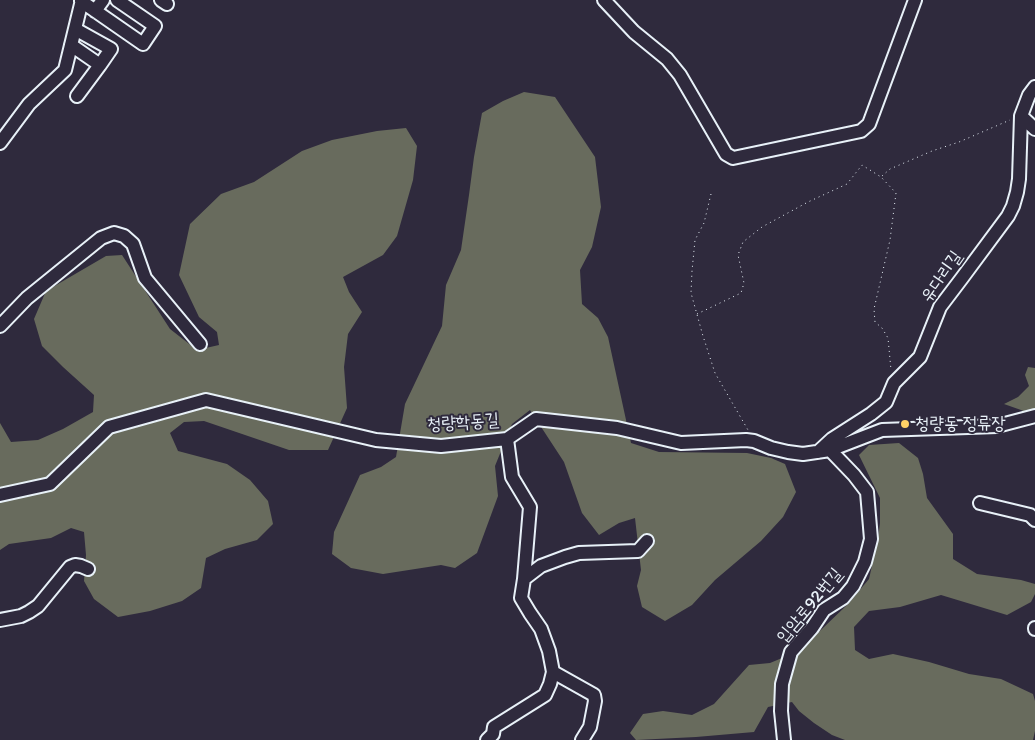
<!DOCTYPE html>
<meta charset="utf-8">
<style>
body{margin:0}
canvas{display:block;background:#2f2a3d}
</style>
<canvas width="1035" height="740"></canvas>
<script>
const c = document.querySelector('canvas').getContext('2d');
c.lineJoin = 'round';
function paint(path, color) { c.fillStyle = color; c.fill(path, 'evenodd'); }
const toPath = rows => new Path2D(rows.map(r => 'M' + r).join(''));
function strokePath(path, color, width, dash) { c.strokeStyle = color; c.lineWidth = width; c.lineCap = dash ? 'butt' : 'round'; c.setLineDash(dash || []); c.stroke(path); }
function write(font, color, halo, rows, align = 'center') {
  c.font = font + ' Itim,"Poor Story",sans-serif'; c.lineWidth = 4; c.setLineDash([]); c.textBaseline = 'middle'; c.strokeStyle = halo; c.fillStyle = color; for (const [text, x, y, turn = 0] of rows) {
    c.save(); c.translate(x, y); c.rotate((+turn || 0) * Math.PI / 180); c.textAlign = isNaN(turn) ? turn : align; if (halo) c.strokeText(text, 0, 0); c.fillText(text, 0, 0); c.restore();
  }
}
paint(toPath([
 [524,92,555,97,595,157,601,207,592,247,580,270,582,304,598,318,608,337,631,443,659,452,747,453,771,458,785,464,796,492,783,517,761,541,715,580,692,605,665,621,642,607,637,586,641,570,635,518,619,523,599,535,582,513,564,462,530,410,512,424,495,466,498,496,477,553,455,568,441,565,383,574,351,568,332,554,334,532,360,475,381,467,396,457,405,404,442,326,446,285,461,250,469,195,474,157,482,113,503,101],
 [406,128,417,146,413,180,397,236,383,255,343,277,349,292,362,312,348,334,344,367,347,408,328,450,289,450,204,421,184,422,170,433,178,451,227,464,250,480,268,501,273,524,257,540,225,549,206,558,201,588,182,601,150,611,118,617,94,599,84,581,86,555,84,532,71,528,51,538,9,544,0,550,0,423,11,442,38,440,63,429,93,412,94,395,63,367,42,346,34,319,46,291,106,256,122,255,170,329,197,350,219,345,217,332,199,317,179,275,190,224,221,194,254,182,302,151,332,140,377,131],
 [1028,367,1035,368,1035,416,1021,410,1004,404,1018,397,1029,386,1025,375],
 [899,443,918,458,923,474,927,498,953,534,953,559,977,574,1021,580,1035,584,1035,594,1031,602,1007,615,941,595,900,607,869,611,854,627,855,650,869,659,893,654,929,662,969,674,1001,679,1033,694,1035,701,1035,731,1033,740,845,740,832,735,814,723,799,711,792,702,768,707,754,732,696,737,636,740,630,733,643,714,663,711,692,715,714,704,749,665,770,663,799,651,848,604,869,579,878,539,880,523,880,498,859,455,869,445]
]), '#686b5d');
const minor = toPath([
 [161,0,167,4],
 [604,0,634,32,667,59,680,75,726,154,733,158,861,131,869,124,915,0],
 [81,1,143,44,155,26,117,0],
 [95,11,103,0],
 [75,29,111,49,100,65],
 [71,45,100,65,77,96],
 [1021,116,1035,129],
 [0,143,29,104,65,70,82,0],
 [0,326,27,298,101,238,114,233,124,236,133,244,145,278,200,344],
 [818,452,832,439,871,414,886,402,894,383,920,357,940,307,962,278,1008,216,1013,206,1017,192,1019,179,1021,116,1029,95,1035,87],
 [0,495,50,484,109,427,206,400,376,440,441,446,507,439,536,419,617,428,681,443,746,440,754,441,771,448,788,452,803,454,830,450,882,430,997,426,1035,416],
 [980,503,1030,515,1035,520],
 [524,579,541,566,565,557,579,553,638,551,647,541],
 [0,620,21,616,29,612,38,606,70,567,75,565,81,566,88,569],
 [1035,629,1035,628],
 [553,672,594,695,595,701,590,727,582,740],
 [487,740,493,734,494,727,545,695,550,684,553,672,549,651,541,629,530,613,521,598,524,579,530,507,512,477,507,439],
 [784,740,781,711,782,684,791,652,812,628,824,610,843,598,853,586,865,562,871,539,867,492,854,475,830,450]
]);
strokePath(minor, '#e8f1f8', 16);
strokePath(toPath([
 [882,176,890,169,932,151,959,142,1010,120],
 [711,194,704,223,695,240,692,271,691,293,703,336,715,373,748,430],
 [697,314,741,293,744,283,738,255,743,242,762,227,808,202,847,184,862,165,881,177,896,193,890,240,874,309,875,322,882,328,888,338,891,370]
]), '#e8f1f8', 1, [1, 4]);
strokePath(minor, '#2f2a3d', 12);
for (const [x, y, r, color] of [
 [905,424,5,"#ffd166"]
]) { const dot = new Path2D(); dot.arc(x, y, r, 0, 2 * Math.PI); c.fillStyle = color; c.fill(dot); strokePath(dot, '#2f2a3d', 2); }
write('18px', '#e8f1f8', '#2f2a3d', [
 ["유다리길",942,277,-55],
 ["청량학동길",463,423,-4],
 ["입암로92번길",810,606,-50]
]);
write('18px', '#e8f1f8', '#2f2a3d', [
 ["청량동 정류장",915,424]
], 'left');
</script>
